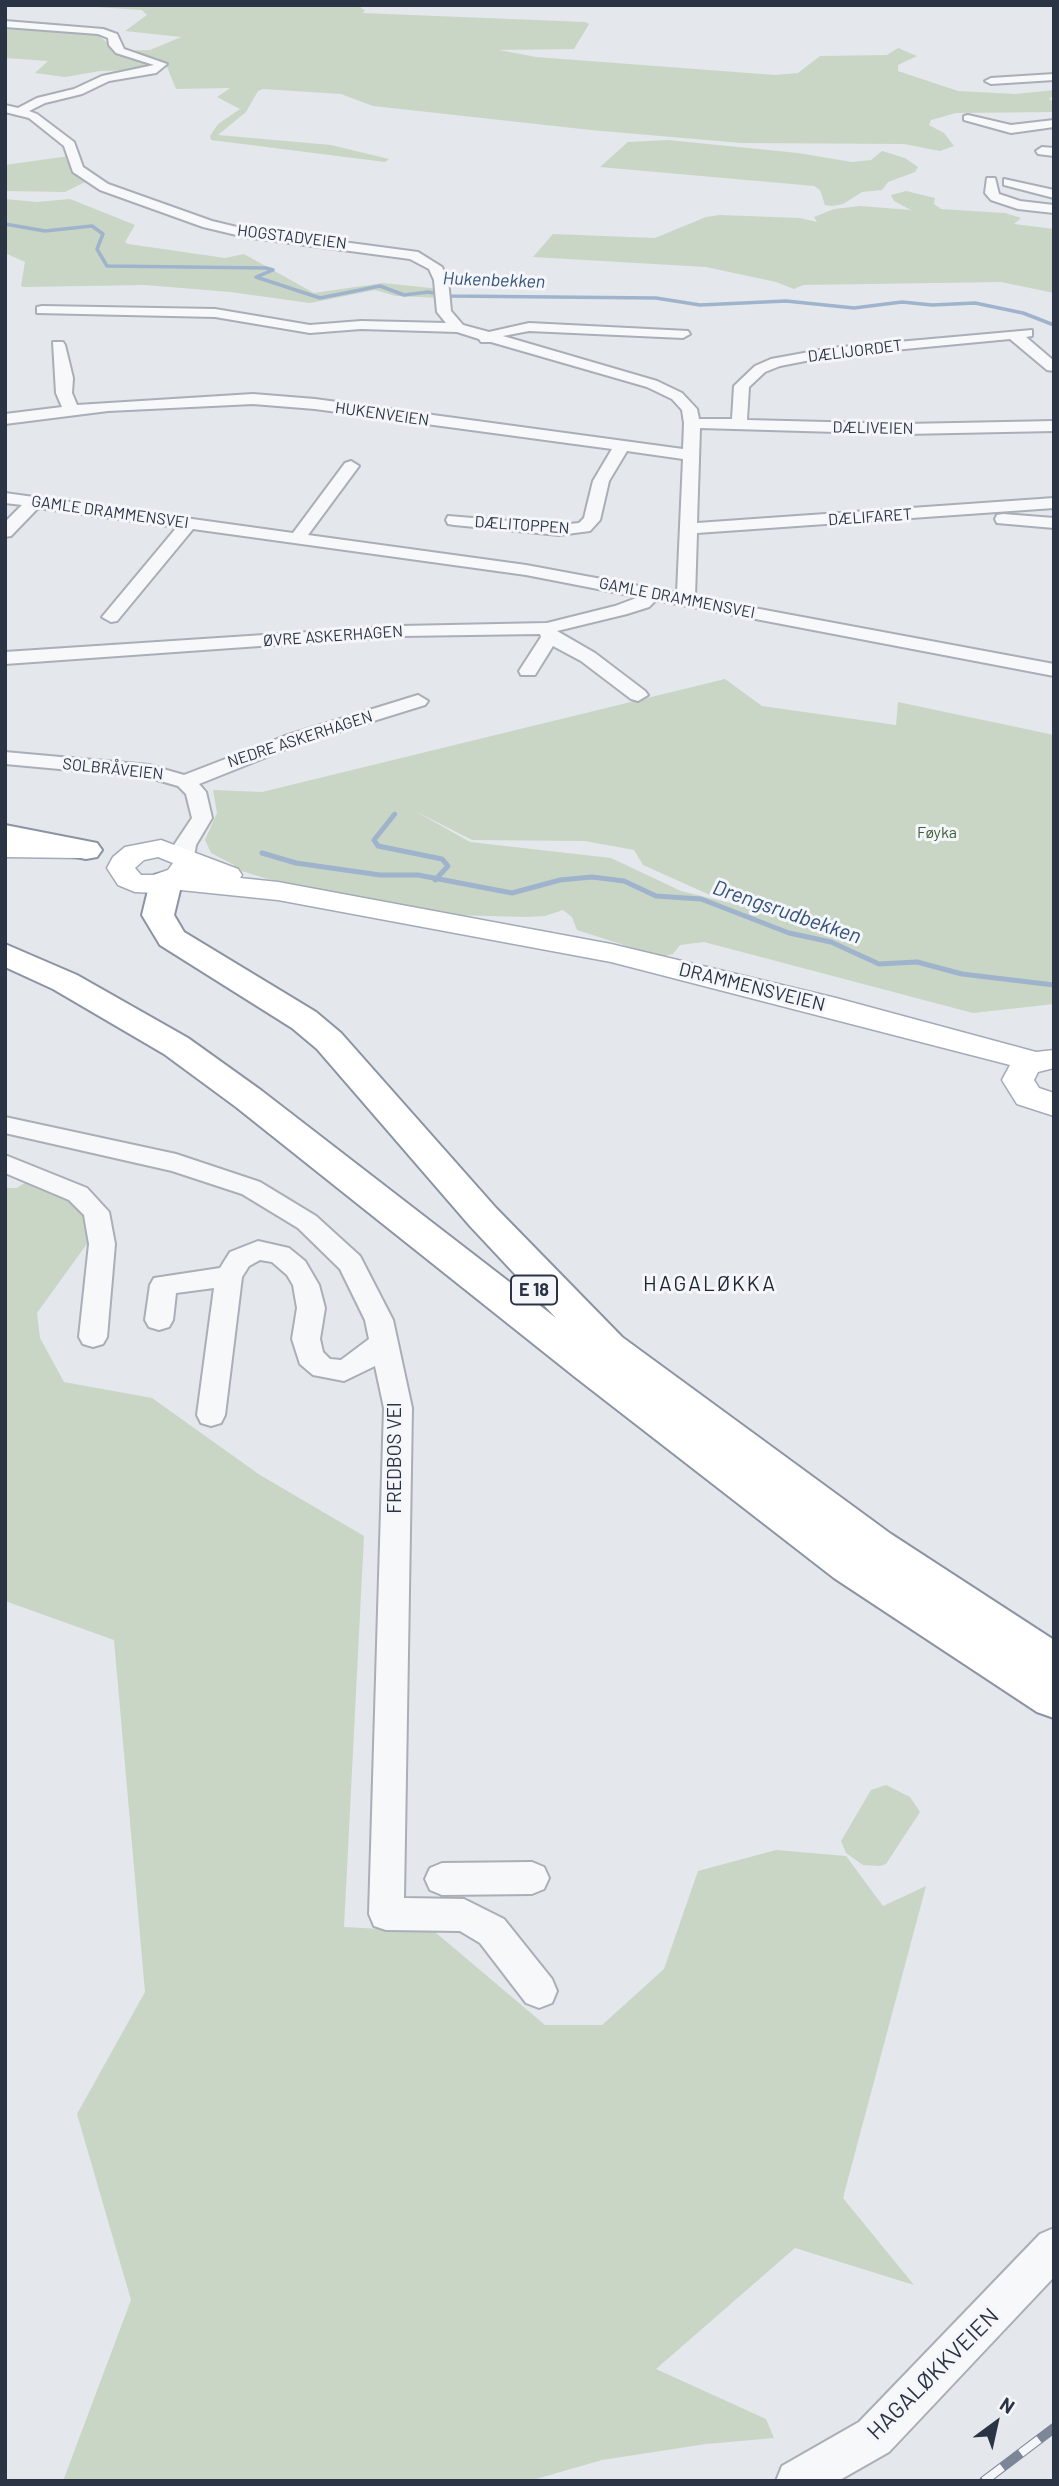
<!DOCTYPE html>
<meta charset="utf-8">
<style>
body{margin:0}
#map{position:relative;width:1059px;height:2486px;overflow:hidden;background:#e4e7ec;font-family:Barlow,sans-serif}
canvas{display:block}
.frame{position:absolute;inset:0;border:7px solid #2b3445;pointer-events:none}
.north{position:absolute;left:961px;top:2388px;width:70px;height:70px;-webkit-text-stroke:5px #f4f6f9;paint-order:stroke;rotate:33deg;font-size:19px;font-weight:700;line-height:28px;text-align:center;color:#2b3445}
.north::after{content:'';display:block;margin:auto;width:24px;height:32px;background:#2b3445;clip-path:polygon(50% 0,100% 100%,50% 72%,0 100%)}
</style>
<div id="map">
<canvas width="1059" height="2486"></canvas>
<div class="frame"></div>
<div class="north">N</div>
</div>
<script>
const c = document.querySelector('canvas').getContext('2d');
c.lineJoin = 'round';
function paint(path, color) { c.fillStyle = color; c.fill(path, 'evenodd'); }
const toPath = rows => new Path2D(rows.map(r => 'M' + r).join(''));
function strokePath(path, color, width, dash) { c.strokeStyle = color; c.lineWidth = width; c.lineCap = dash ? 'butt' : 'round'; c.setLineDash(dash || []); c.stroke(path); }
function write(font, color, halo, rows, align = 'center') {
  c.font = font + ' Barlow,sans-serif'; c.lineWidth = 6; c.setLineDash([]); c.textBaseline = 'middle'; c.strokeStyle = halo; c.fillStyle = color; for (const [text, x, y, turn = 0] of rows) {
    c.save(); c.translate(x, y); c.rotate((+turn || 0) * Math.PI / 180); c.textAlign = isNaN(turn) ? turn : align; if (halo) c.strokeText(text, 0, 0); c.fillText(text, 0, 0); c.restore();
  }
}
paint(toPath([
 [66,5,358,5,365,11,362,13,585,22,589,24,574,49,499,50,536,57,775,75,798,73,820,56,887,55,898,48,917,56,898,65,898,71,958,91,1016,94,1054,90,1054,95,1049,99,1054,102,1054,112,956,113,931,120,929,125,944,133,954,146,940,151,904,144,741,143,591,130,373,106,341,94,263,89,258,91,246,112,218,135,331,145,389,159,385,162,211,140,210,136,218,124,240,109,217,97,230,88,176,89,167,67,161,63,139,70,100,71,65,77,35,73,48,61,5,58,5,24,97,34,117,51,150,50,181,37,125,31,147,15,142,10],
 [668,140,798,153,852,162,871,160,882,151,905,158,918,167,915,172,888,182,882,190,862,192,843,204,832,206,825,205,820,190,814,186,600,167,628,142],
 [69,156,71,172,85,182,65,192,5,191,5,165],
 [906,191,935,198,934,204,941,209,1005,213,1021,218,1014,224,1054,229,1054,293,1001,282,803,285,794,289,776,282,706,267,533,257,553,234,655,238,706,217,720,215,800,218,817,222,814,217,834,209,860,206,911,210,894,201,891,195],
 [5,199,37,202,70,199,135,225,125,242,128,244,225,258,244,254,314,293,383,283,441,289,441,298,396,296,375,290,310,303,230,292,145,285,24,287,21,286,25,262,5,253],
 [725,679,762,706,896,725,898,702,1054,735,1054,1004,973,1013,704,942,680,945,673,954,661,957,577,930,572,917,563,910,545,916,526,917,453,915,268,879,235,869,234,865,211,853,205,840,217,813,213,790,262,792],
 [415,811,472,840,585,841,634,850,643,865,710,895,772,906,861,935,681,891,611,858,470,842],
 [29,1180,43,1184,87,1215,89,1241,37,1313,40,1338,64,1382,152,1398,260,1475,364,1536,344,1927,435,1932,545,2025,602,2025,664,1969,698,1871,776,1850,846,1856,883,1906,926,1886,843,2198,914,2285,795,2248,656,2369,766,2419,774,2438,706,2444,602,2460,529,2481,63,2481,131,2300,77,2114,145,1992,114,1640,5,1601,5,1188,17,1188],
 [886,1785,910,1797,920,1812,886,1864,880,1866,863,1865,846,1853,841,1841,871,1790]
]), '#c9d6c5');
strokePath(toPath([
 [5,224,45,231,92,226,103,234,97,249,107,266,266,268,273,270,256,277,320,298,380,286,404,295,428,292,449,296,656,298,700,305,786,301,854,308,902,302,932,305,975,303,1023,313,1054,325]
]), '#9fb4cc', 3.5);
strokePath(toPath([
 [392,817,395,814]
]), '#9fb4cc', 4.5);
strokePath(toPath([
 [394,815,374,840,378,846,442,859,448,866,435,880],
 [262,853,296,863,380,875,418,875,512,893,560,880,592,877,624,881,656,896,701,899,789,933,831,942,879,964,917,962,962,974,1054,985]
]), '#9fb4cc', 5);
const minor = toPath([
 [5,21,103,29,117,34,124,49,167,64,156,73,109,81,82,94,45,103,29,111,37,114,74,142,83,167,108,184,212,221,245,229,418,252,442,267,448,280,451,311,463,325,489,332,529,323,688,331,690,334,683,338,529,331,503,336,657,381,682,393,697,409,699,419,732,419,734,386,755,366,771,359,831,348,1032,330,1032,336,1026,337,1054,361,1054,371,1047,370,1010,339,831,356,780,366,765,372,749,387,747,420,905,424,1054,421,1054,431,905,434,700,428,697,523,1054,498,1054,508,697,533,695,597,1054,664,1054,676,656,600,649,607,627,614,557,631,595,653,645,691,648,695,638,701,631,699,581,661,553,646,535,675,521,675,519,671,541,637,540,634,401,636,5,664,5,652,401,626,547,623,615,606,639,597,526,575,193,529,117,621,111,622,102,617,177,527,38,508,11,536,5,537,5,522,22,505,5,503,5,493,293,533,345,463,351,461,359,466,308,535,526,565,677,593,683,459,627,451,609,481,600,520,590,531,559,535,454,525,448,524,446,520,448,516,559,525,579,523,584,518,593,481,612,449,315,409,253,404,108,411,5,424,5,414,62,407,56,393,53,342,63,342,65,345,73,378,72,393,77,405,253,394,315,399,683,449,684,423,682,410,672,399,647,387,491,342,481,342,479,339,457,332,361,329,310,333,215,317,37,313,37,307,42,306,215,309,310,325,361,321,446,323,437,312,434,280,429,269,410,259,245,237,203,227,100,190,73,172,64,146,29,118,5,112,5,105,18,108,37,98,74,89,102,76,154,65,116,53,109,45,108,38,98,34,5,27,5,21],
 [1054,74,1054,80,991,84,985,81,991,78,1054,74],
 [968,115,1011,125,1054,120,1054,127,1011,133,964,120,964,116,968,115],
 [1042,147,1054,148,1054,156,1038,154,1036,151,1042,147],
 [987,178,995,178,999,194,1020,201,1054,205,1054,213,1018,209,991,200,985,193,987,178],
 [1004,179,1054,190,1054,198,1004,185,1004,179],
 [1003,514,1054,518,1054,528,997,523,995,519,997,515,1003,514],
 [418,695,428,701,425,705,299,744,199,784,206,792,212,818,196,845,194,857,183,863,172,857,174,845,192,818,186,794,178,786,147,777,5,764,5,752,149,765,184,775,285,736,418,695],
 [5,1117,176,1154,260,1182,316,1216,360,1256,393,1320,412,1408,404,1898,464,1899,504,1919,552,1979,557,1991,552,2003,539,2008,526,2003,480,1943,460,1931,386,1930,374,1926,369,1914,384,1408,375,1366,344,1381,313,1375,300,1364,292,1339,297,1308,293,1285,287,1275,272,1262,260,1260,249,1266,242,1277,225,1415,221,1423,211,1426,201,1423,197,1415,214,1288,176,1293,173,1320,169,1327,159,1330,149,1327,145,1320,150,1285,154,1278,220,1268,230,1252,258,1241,289,1248,305,1261,319,1285,325,1308,320,1339,323,1352,330,1359,341,1360,369,1339,365,1320,340,1269,298,1228,242,1194,172,1171,5,1133,5,1117],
 [5,1155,87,1188,109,1212,115,1244,107,1337,103,1344,93,1347,83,1344,79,1337,89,1244,84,1215,69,1200,5,1173,5,1155],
 [532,1862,544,1867,549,1878,544,1889,532,1894,442,1895,430,1890,425,1879,430,1868,442,1863,532,1862],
 [1054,2228,1054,2277,889,2452,838,2481,776,2481,782,2466,859,2422,1040,2234,1054,2228]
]);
const major = toPath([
 [161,840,238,869,242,875,240,878,278,882,611,944,836,998,1036,1052,1054,1050,1054,1068,1038,1072,1034,1080,1039,1088,1054,1093,1054,1116,1017,1104,1002,1080,1010,1065,611,962,278,900,171,889,156,893,135,892,118,885,107,868,113,857,125,847,161,840],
 [158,857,173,863,168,870,153,875,141,875,135,868,144,860,158,857],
 [5,841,79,842,89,844,93,850,89,856,79,858,5,857,5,841]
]);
const highway = toPath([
 [5,825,97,843,102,850,97,857,86,859,5,843,5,825],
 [166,873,177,875,182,882,174,915,184,932,316,1012,341,1033,496,1208,622,1337,891,1534,1054,1640,1054,1718,1037,1712,834,1578,575,1377,236,1107,164,1054,53,989,5,967,5,944,77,975,188,1038,262,1091,556,1318,470,1226,317,1049,292,1028,160,945,142,915,150,882,155,875,166,873]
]);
strokePath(minor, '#a9aeb7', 4);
strokePath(major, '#a3abb8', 3);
strokePath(highway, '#8b94a3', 4);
paint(minor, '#f7f8fa');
paint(major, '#fff');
paint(highway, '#fff');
const rail = toPath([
 [984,2481,1054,2428]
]);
strokePath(rail, '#7d8696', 10);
strokePath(rail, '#f4f6f9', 8, [23]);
write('16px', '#2b3445', '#f4f6f9', [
 ["HOGSTADVEIEN",292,237,7],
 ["DÆLIJORDET",855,351,-7],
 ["HUKENVEIEN",382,414,8],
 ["DÆLIVEIEN",873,428,1],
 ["GAMLE DRAMMENSVEI",110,512,8],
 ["DÆLIFARET",870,517,-4],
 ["DÆLITOPPEN",522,525,4],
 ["GAMLE DRAMMENSVEI",677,598,11],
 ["ØVRE ASKERHAGEN",333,636,-4],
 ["NEDRE ASKERHAGEN",300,739,-18],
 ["SOLBRÅVEIEN",113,769,6]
]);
write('16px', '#3f6138', '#f4f6f9', [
 ["Føyka",937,833]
]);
write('italic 18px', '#34527a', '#f4f6f9', [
 ["Hukenbekken",494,280,2]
]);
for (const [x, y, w] of [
 [534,1290,46]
]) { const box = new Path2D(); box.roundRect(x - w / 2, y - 14.5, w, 29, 5); c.fillStyle = '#f4f6f9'; c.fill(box); strokePath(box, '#2b3445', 2); }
write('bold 18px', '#2b3445', null, [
 ["E 18",534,1290]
]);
write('19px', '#2b3445', '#f4f6f9', [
 ["DRAMMENSVEIEN",752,987,14],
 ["FREDBOS VEI",395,1458,-90]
]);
write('italic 21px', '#34527a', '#f4f6f9', [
 ["Drengsrudbekken",787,912,19]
]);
c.letterSpacing = '2px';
write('21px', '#1d2536', '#f4f6f9', [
 ["HAGALØKKA",710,1284]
]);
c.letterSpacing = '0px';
write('23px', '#2b3445', '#f4f6f9', [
 ["HAGALØKKVEIEN",933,2374,-45]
]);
</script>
